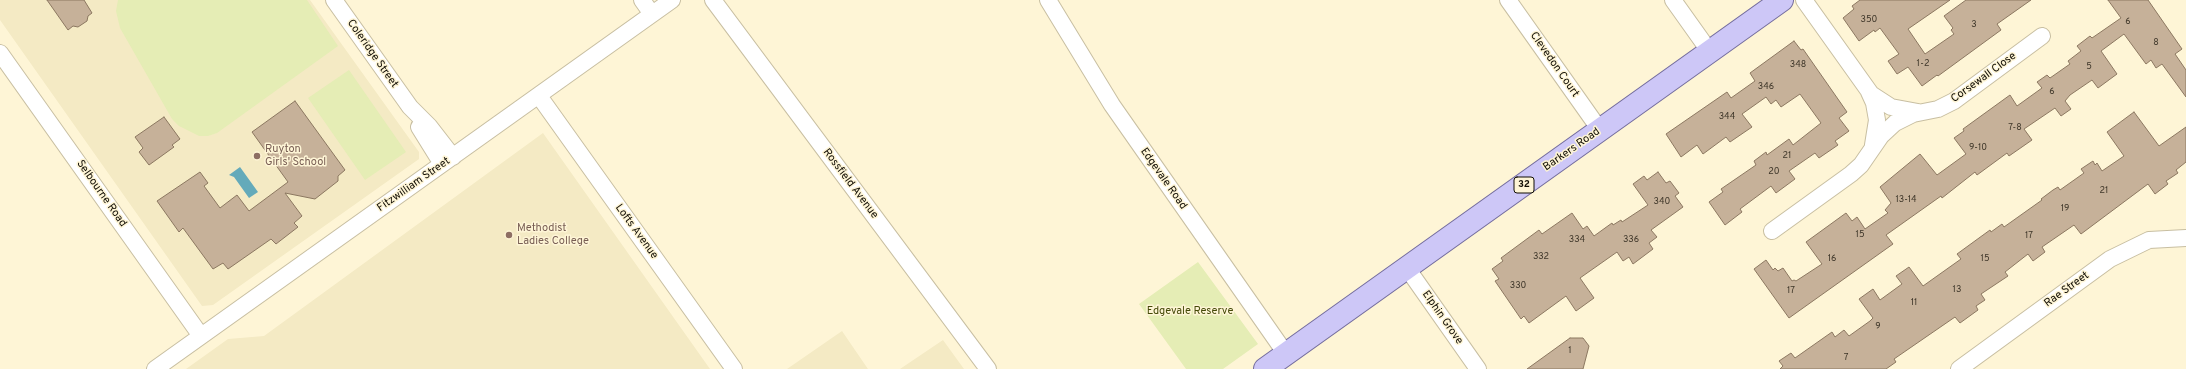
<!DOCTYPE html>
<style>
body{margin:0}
canvas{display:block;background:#fef5d6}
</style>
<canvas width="2186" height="369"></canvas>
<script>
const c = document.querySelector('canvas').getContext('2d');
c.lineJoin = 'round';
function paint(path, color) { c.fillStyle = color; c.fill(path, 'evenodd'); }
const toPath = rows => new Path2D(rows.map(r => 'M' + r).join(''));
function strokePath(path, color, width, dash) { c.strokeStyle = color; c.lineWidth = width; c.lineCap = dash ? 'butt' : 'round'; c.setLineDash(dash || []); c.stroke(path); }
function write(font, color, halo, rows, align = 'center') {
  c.font = font + ' Overpass,sans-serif'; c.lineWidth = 3; c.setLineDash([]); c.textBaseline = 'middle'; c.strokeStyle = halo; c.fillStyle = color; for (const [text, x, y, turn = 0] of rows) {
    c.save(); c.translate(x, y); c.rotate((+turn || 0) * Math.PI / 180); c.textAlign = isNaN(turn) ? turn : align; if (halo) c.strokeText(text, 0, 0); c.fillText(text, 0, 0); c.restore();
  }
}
paint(toPath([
 [0,0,310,0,419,152,419,159,213,305,202,306,0,20],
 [543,133,710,369,186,369,228,339,264,336],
 [842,331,868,369,787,369],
 [943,340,964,369,900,369]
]), '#f4eac4');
paint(toPath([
 [118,0,307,0,338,46,217,133,208,136,199,136,179,126,172,119,120,28,116,11],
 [349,70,406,152,365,180,308,98],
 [1198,262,1258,344,1223,369,1186,369,1139,304]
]), '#e5edb5');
paint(toPath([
 [240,167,258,192,249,198,234,177,229,175]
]), '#64aaba');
const building = toPath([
 [47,0,84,0,92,13,88,16,87,21,78,27,73,26,68,30,47,0],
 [1860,0,1950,0,1908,29,1925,54,1954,34,1951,30,1953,28,1944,16,1966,0,2031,0,1997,24,2001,30,1938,76,1937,75,1922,86,1908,67,1897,74,1888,61,1899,54,1880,28,1875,32,1874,30,1859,41,1843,18,1854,9,1852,6,1860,0],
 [2108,0,2148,0,2182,49,2175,54,2186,70,2186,97,2162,64,2156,68,2151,60,2146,64,2124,34,2101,51,2117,74,2098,88,2092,80,2070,95,2065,101,2071,109,2061,116,2055,108,2024,129,2032,140,2009,156,2007,153,1977,175,1975,172,1942,198,1941,196,1886,235,1893,244,1789,318,1754,269,1766,260,1773,270,1775,268,1778,271,1783,268,1792,281,1794,280,1796,281,1822,264,1806,242,1846,213,1852,221,1857,217,1865,229,1888,213,1885,210,1891,203,1880,187,1920,154,1937,175,1966,154,1954,138,1964,131,1963,129,2010,95,2017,106,2042,88,2037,82,2047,75,2050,78,2070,64,2068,61,2081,51,2077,46,2090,36,2092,38,2121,18,2108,0],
 [1794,41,1801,50,1803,49,1847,112,1839,118,1849,131,1835,141,1838,145,1819,158,1815,153,1789,171,1795,179,1776,193,1771,186,1740,209,1742,212,1725,225,1709,202,1723,192,1721,189,1756,165,1754,161,1766,152,1767,155,1789,139,1793,145,1821,123,1800,94,1781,107,1776,100,1771,104,1766,97,1742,114,1752,127,1730,142,1726,137,1703,154,1697,145,1681,157,1666,134,1727,92,1731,98,1755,81,1750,73,1794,41],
 [295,101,345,170,338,176,338,181,315,199,285,193,302,216,294,223,298,227,276,244,271,239,228,269,223,263,213,269,183,228,179,232,157,201,200,172,208,183,204,186,220,208,237,195,249,211,288,182,252,132,295,101],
 [2134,112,2159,146,2186,127,2186,162,2176,170,2178,173,2166,181,2168,184,2155,194,2148,184,2081,234,2074,225,2042,247,2045,252,2033,261,2028,254,2005,272,2008,276,1981,294,1985,300,1976,306,1978,310,1960,323,1955,317,1894,359,1896,362,1886,369,1780,369,1783,366,1779,361,1791,353,1795,358,1832,332,1835,337,1844,330,1849,336,1870,321,1873,318,1859,299,1873,289,1880,300,1902,284,1896,276,1909,267,1923,286,1961,259,1957,254,1990,230,1991,232,2002,224,2004,227,2042,200,2041,199,2053,190,2058,187,2060,190,2084,173,2081,169,2093,161,2095,165,2097,163,2102,171,2124,156,2107,132,2134,112],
 [164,117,180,139,172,145,174,147,149,165,139,152,143,148,135,137,164,117],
 [1658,172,1666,183,1670,181,1679,193,1675,196,1683,207,1651,230,1657,237,1649,243,1653,249,1633,264,1629,257,1623,261,1617,252,1580,278,1594,298,1576,311,1566,296,1529,323,1524,316,1521,319,1495,281,1499,279,1492,269,1503,261,1501,258,1539,230,1542,234,1572,213,1583,229,1587,226,1594,236,1612,223,1613,225,1621,220,1622,222,1648,205,1633,184,1644,176,1647,180,1658,172],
 [1570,338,1583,338,1589,346,1583,369,1527,369,1570,338]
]);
paint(building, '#c6b199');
strokePath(building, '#8c7861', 1);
const street = toPath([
 [334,0,410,107,429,126,453,157],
 [642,0,652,14],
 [713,0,988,369],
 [1048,0,1112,105,1286,354],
 [1508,0,1600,130],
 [1673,0,1710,52],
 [1804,0,1871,94,1891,107,1918,112],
 [0,53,201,336],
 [1869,92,1874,103,1877,120,1873,145],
 [539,96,734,369],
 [419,127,442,164],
 [1772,231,1851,174,1861,165,1881,136,1895,123,1913,114,1938,109,1954,101,2042,36],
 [1407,268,1478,369],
 [155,369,672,0],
 [1959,369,2110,259,2149,240,2186,238]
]);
const primary = toPath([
 [1265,369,1782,0]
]);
strokePath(street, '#c8bfa2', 18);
strokePath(primary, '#756e9e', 24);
strokePath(street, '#fff', 16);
strokePath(primary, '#cdc7f7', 22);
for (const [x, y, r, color] of [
 [257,156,4,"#8d6e63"],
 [509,235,4,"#8d6e63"]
]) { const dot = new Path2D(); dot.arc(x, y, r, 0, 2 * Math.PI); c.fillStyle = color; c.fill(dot); strokePath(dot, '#fef5d6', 1.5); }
write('9px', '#3e3629', null, [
 ["350",1869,20],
 ["6",2128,22],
 ["3",1974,25],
 ["8",2156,43],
 ["1-2",1923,64],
 ["348",1798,65],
 ["5",2089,67],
 ["346",1766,87],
 ["6",2052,92],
 ["344",1727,117],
 ["7-8",2015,128],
 ["9-10",1978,148],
 ["21",1787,156],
 ["20",1774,172],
 ["21",2104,191],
 ["13-14",1906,200],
 ["340",1662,202],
 ["19",2065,209],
 ["15",1860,235],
 ["17",2029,236],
 ["334",1577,240],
 ["336",1631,240],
 ["332",1541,257],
 ["16",1832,259],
 ["15",1985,259],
 ["330",1518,286],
 ["13",1957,290],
 ["17",1791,291],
 ["11",1914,303],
 ["9",1878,327],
 ["1",1570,351],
 ["7",1846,358]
]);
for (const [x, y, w] of [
 [1524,185,20]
]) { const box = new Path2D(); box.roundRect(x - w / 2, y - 8, w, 16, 3); c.fillStyle = '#fef5d6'; c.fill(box); strokePath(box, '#110d04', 1); }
write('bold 10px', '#110d04', null, [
 ["32",1524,185]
]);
write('11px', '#110d04', '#fef5d6', [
 ["Coleridge Street",372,54,55],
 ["Clevedon Court",1554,65,55],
 ["Corsewall Close",1984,78,-36],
 ["Barkers Road",1572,150,-35],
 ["Edgevale Road",1163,179,55],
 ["Rossfield Avenue",850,184,53],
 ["Fitzwilliam Street",414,185,-35],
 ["Selbourne Road",101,194,55],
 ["Lofts Avenue",636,232,54],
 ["Rae Street",2067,290,-36],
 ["Elphin Grove",1442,318,55]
]);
write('11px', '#785e54', '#fef5d6', [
 ["Ruyton",265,150],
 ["Girls' School",265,163],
 ["Methodist",517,229],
 ["Ladies College",517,242]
], 'left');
write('11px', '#444907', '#fef5d6', [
 ["Edgevale Reserve",1190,312]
]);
</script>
